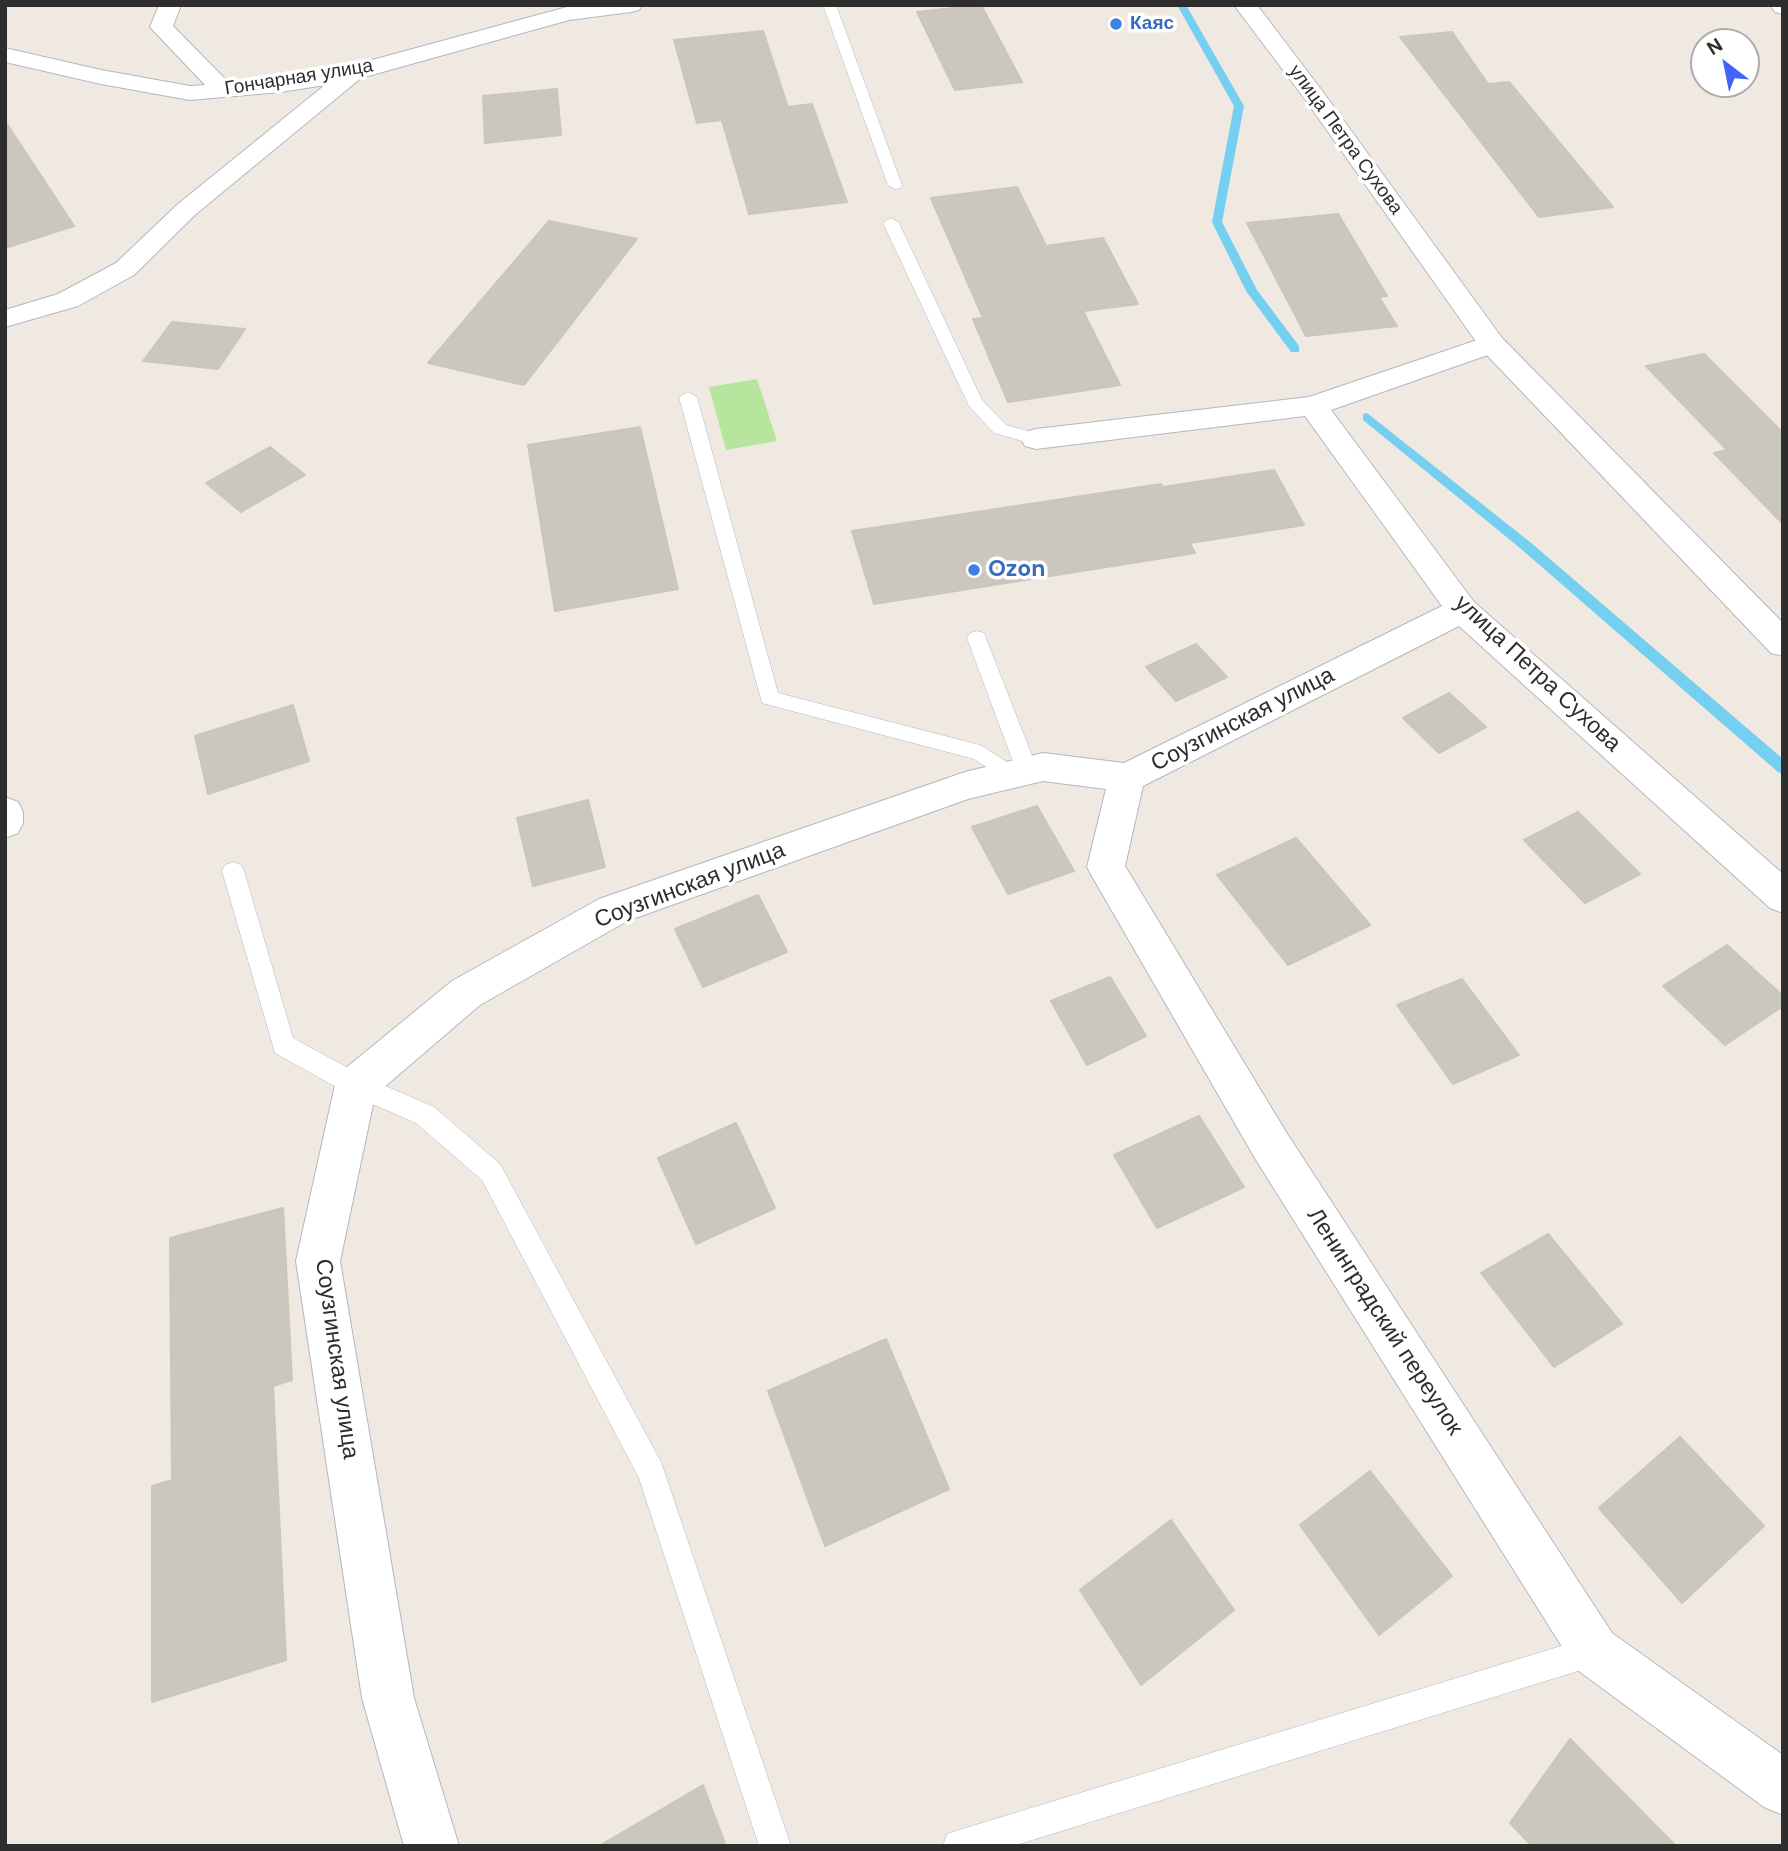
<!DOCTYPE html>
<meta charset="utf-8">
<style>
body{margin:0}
#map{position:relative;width:1788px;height:1851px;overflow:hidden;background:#efe9e1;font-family:"DM Sans",sans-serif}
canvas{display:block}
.frame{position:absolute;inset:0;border:7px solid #2e2e2e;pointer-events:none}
.north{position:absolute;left:1690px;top:28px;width:70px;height:70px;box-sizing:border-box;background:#fff;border:2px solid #ababab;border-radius:50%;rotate:328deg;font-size:19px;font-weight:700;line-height:28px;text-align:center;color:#2e2e2e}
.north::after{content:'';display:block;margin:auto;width:24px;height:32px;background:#4264fb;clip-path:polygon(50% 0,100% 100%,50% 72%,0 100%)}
</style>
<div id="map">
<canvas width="1788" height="1851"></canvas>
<div class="frame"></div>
<div class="north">N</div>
</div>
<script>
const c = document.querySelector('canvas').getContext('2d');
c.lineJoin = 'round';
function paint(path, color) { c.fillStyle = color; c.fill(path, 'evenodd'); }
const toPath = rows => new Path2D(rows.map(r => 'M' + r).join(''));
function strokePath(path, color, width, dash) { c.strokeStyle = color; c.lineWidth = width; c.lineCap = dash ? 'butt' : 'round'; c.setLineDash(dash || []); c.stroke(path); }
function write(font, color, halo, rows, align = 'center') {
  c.font = font + ' "DM Sans",sans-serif'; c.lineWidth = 7; c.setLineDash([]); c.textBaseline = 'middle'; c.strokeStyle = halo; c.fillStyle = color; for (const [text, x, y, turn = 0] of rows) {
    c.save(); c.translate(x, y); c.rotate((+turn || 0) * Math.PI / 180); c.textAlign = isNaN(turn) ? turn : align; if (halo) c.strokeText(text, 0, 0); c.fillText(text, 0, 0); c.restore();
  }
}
paint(toPath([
 [757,379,777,441,726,450,709,387]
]), '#b6e59e');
paint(toPath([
 [1177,5,1186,5,1244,106,1222,222,1257,290,1299,346,1299,352,1291,352,1246,291,1212,222,1234,106,1177,5],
 [1367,413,1530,542,1783,759,1783,774,1778,772,1520,548,1363,420,1363,414,1367,413]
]), '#75cff0');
const building = toPath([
 [981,5,1022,82,955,90,917,12,981,5],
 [763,31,788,107,812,104,847,202,749,214,722,120,697,123,674,40,763,31],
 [1452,32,1488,84,1509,82,1613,207,1539,217,1400,37,1452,32],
 [557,89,561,135,485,143,483,96,557,89],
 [5,121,74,226,5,248,5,121],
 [1017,187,1046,246,1103,238,1138,304,1083,311,1120,385,1008,402,973,319,983,318,931,198,1017,187],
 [1338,214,1387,296,1379,297,1397,326,1306,336,1247,223,1338,214],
 [549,221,637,239,524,385,428,363,549,221],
 [172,322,245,329,218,369,143,361,172,322],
 [1704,354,1783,433,1783,524,1714,453,1727,450,1646,366,1704,354],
 [640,427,678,589,555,611,528,445,640,427],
 [270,447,305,475,241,512,206,483,270,447],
 [1274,470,1304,525,1190,543,1195,553,874,604,852,531,1161,484,1163,487,1274,470],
 [1196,644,1227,677,1176,701,1146,667,1196,644],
 [1449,693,1486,727,1439,753,1403,718,1449,693],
 [293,705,309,761,208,794,195,736,293,705],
 [588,800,605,867,533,886,517,818,588,800],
 [1037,806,1074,871,1008,894,972,827,1037,806],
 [1578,812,1640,874,1585,903,1524,840,1578,812],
 [1296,838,1370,925,1288,965,1217,875,1296,838],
 [758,895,787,952,703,987,675,929,758,895],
 [1727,945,1783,996,1783,1006,1725,1045,1663,986,1727,945],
 [1110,977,1146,1036,1087,1065,1051,1001,1110,977],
 [1462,979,1519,1055,1453,1084,1397,1005,1462,979],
 [1199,1116,1244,1187,1157,1228,1114,1155,1199,1116],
 [736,1123,775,1208,696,1244,658,1158,736,1123],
 [283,1208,292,1380,273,1386,286,1660,152,1702,152,1486,172,1480,170,1238,283,1208],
 [1548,1234,1622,1324,1554,1367,1481,1273,1548,1234],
 [886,1339,949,1489,825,1546,768,1391,886,1339],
 [1680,1437,1764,1526,1682,1603,1599,1508,1680,1437],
 [1370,1471,1452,1576,1379,1635,1300,1525,1370,1471],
 [1171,1520,1234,1610,1141,1685,1080,1590,1171,1520],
 [1570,1739,1676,1846,1532,1846,1510,1823,1570,1739],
 [703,1785,726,1846,599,1846,703,1785]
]);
paint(building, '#cbc7bf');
strokePath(building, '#cbc5ba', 2);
const lane = toPath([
 [823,5,836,5,902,185,900,188,895,189,888,185,823,5],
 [891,218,899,223,982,400,1006,425,1042,435,1045,439,1042,443,1036,445,994,433,969,406,883,223,891,218],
 [688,392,697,397,778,693,980,745,1015,767,967,638,970,633,977,631,984,633,1038,771,1034,777,1027,779,1020,777,1011,783,974,759,762,703,679,397,688,392],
 [233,862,241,865,244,871,293,1038,365,1077,434,1107,500,1164,661,1462,791,1846,759,1846,639,1478,482,1180,416,1123,347,1093,275,1053,222,871,225,865,233,862],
 [1594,1636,1605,1640,1609,1651,1605,1662,1594,1666,1013,1846,943,1846,947,1834,959,1830,1594,1636]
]);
const street = toPath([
 [159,5,181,5,173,26,229,83,281,78,350,66,567,7,642,5,639,10,631,12,569,20,361,78,196,214,134,275,78,306,5,327,5,310,58,294,116,263,178,204,325,85,281,92,190,100,101,84,5,62,5,48,101,70,190,86,205,85,150,27,159,5],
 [1770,5,1783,5,1783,14,1775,12,1770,5],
 [1492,335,1502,338,1506,344,1502,350,1331,410,1474,602,1783,874,1783,913,1770,908,1459,626,1143,786,1125,866,1286,1132,1612,1633,1783,1755,1783,1815,1764,1807,1576,1669,1256,1160,1093,878,1087,867,1106,789,1043,781,968,799,627,921,480,1005,375,1095,340,1261,414,1698,459,1846,404,1846,362,1698,296,1261,335,1085,341,1072,452,981,599,899,965,772,1043,753,1124,763,1442,606,1305,416,1036,449,1025,446,1021,439,1025,432,1036,429,1309,397,1492,335],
 [5,797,18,802,23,812,23,823,18,833,5,838,5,797]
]);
const secondary = toPath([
 [1234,5,1257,5,1323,92,1502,338,1783,623,1783,656,1771,653,1482,350,1307,102,1234,5]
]);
strokePath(lane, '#b4b7c1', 1);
strokePath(street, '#b4b7c1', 2);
strokePath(secondary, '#b4b7c1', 2);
paint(lane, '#fff');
paint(street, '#fff');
paint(secondary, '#fff');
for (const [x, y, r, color] of [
 [1116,24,7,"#3f7fe0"],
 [974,570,7,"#3f7fe0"]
]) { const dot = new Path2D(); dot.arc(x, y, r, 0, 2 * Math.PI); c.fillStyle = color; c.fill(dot); strokePath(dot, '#fff', 2.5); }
write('bold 19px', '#366cbe', '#fff', [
 ["Каяс",1130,24]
], 'left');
write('19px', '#2e2e2e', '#fff', [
 ["Гончарная улица",299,78,-9],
 ["улица Петра Сухова",1345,140,54]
]);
write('bold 23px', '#366cbe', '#fff', [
 ["Ozon",988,570]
], 'left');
write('23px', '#2e2e2e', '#fff', [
 ["улица Петра Сухова",1537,674,43],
 ["Соузгинская улица",1243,720,-27],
 ["Соузгинская улица",690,886,-21],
 ["Ленинградский переулок",1384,1322,57],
 ["Соузгинская улица",336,1359,82]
]);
</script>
